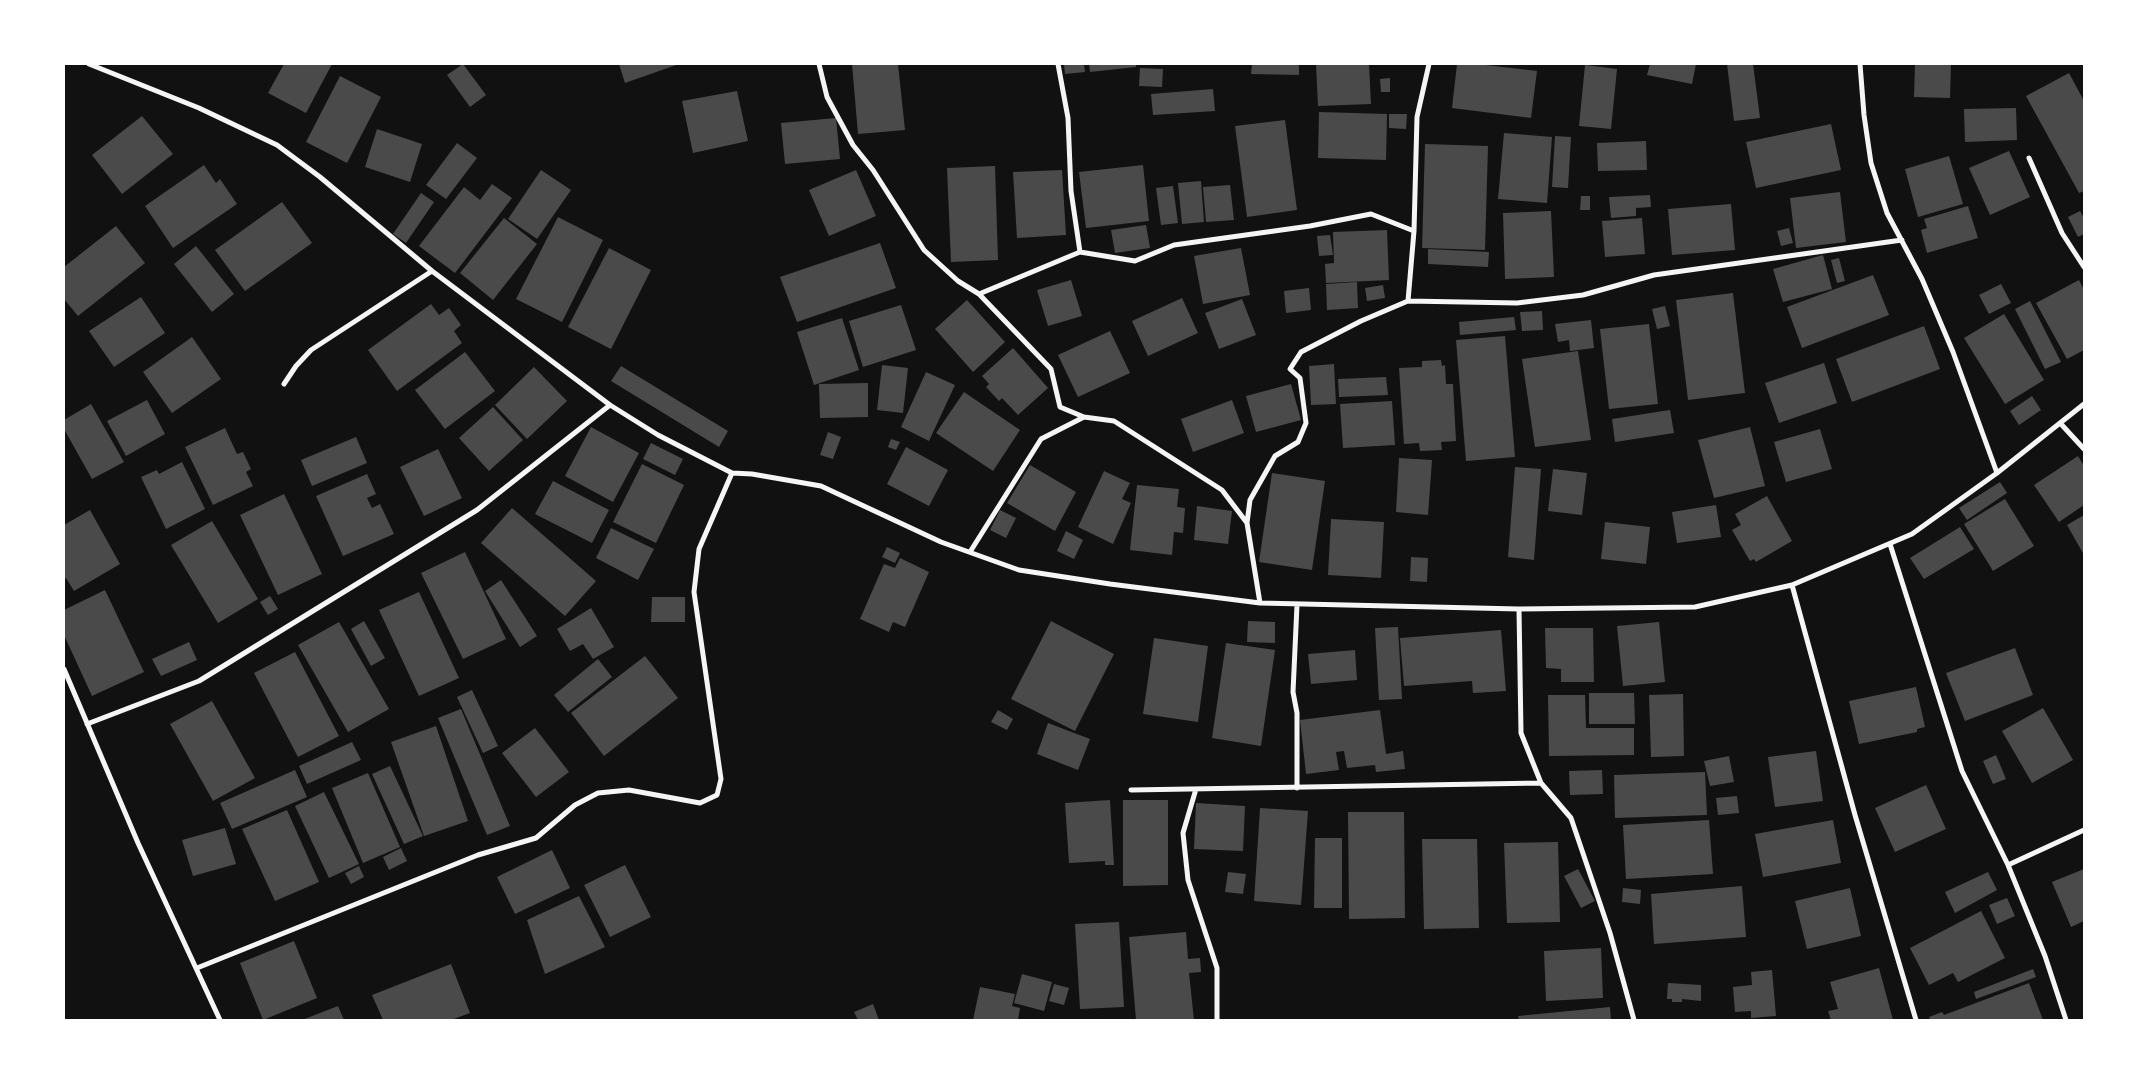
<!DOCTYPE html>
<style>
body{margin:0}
#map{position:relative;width:2148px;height:1084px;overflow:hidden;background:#111;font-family:"Open Sans",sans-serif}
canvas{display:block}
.frame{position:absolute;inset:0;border:65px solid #fff;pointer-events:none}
</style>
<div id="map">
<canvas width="2148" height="1084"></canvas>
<div class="frame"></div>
</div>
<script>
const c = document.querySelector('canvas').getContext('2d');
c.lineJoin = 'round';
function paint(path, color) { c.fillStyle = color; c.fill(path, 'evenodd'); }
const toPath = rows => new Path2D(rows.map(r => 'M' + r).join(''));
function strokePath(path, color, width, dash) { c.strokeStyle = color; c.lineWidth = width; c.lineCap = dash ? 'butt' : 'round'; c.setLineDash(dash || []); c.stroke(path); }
paint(toPath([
 [284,64,332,64,306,113,268,93],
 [463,64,486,95,470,107,447,75],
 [619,64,679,64,625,83],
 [852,64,898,64,905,130,858,134],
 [1064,64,1084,64,1085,72,1065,74],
 [1089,64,1136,64,1136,67,1090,72],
 [1252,64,1299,64,1299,75,1251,74],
 [1316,64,1369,64,1371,104,1318,106],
 [1457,64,1477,64,1537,71,1531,118,1452,108],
 [1650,64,1696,64,1692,84,1647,75],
 [1727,64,1753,64,1760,118,1734,121],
 [1915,64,1951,64,1950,98,1914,97],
 [1585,65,1617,69,1611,129,1579,126],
 [1140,68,1163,69,1162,87,1139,86],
 [2069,73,2084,101,2084,191,2079,193,2026,96],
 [340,76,381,97,347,163,306,142],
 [1390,78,1390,92,1381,92,1380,79],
 [1213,89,1215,111,1153,115,1151,94],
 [737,91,748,141,693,153,682,101],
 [2016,108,2017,140,1965,142,1964,109],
 [1319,112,1387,114,1386,160,1318,158],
 [1389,114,1407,114,1406,129,1389,128],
 [142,116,173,154,122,194,92,155],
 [836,118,840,159,785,164,781,123],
 [1285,120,1297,210,1247,217,1235,126],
 [1831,124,1841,170,1756,188,1746,142],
 [377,129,422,144,410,182,365,167],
 [1504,133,1552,137,1547,203,1498,199],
 [1555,136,1571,137,1568,188,1552,187],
 [1646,141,1647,170,1598,171,1597,143],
 [457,143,477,158,446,199,426,185],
 [1425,144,1488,146,1485,250,1422,248],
 [2009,151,2030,197,1990,215,1969,168],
 [1949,156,1963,204,1918,217,1905,169],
 [204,165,216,183,220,179,237,204,173,248,145,206],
 [1143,165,1149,221,1086,228,1079,172],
 [995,166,998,260,951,262,947,168],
 [541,170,571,190,537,239,508,219],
 [856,170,876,216,829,236,809,190],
 [1062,170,1066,235,1017,238,1013,172],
 [1201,181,1204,222,1182,224,1178,183],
 [492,184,512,198,455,273,419,246,464,187,480,200],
 [1230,185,1234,220,1206,222,1203,187],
 [1173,186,1178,223,1161,225,1156,188],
 [1840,192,1846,242,1796,248,1790,198],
 [421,193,434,202,406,243,393,234],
 [1650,195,1651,207,1636,208,1636,216,1611,218,1609,197],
 [1581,196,1590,196,1590,210,1580,210],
 [282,202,312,243,245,291,215,250],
 [1731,204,1735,250,1672,255,1668,209],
 [1968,206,1978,238,1927,253,1921,230,1927,228,1924,219],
 [1551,211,1554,277,1505,279,1503,213],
 [2080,211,2084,218,2084,234,2078,237,2068,217],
 [558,217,603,240,562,322,516,299],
 [504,218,537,244,493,300,460,273],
 [1642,218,1645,254,1605,257,1602,221],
 [1146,225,1150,248,1115,253,1111,230],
 [116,226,145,263,78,316,64,299,64,267],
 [1789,228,1793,243,1781,246,1777,231],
 [1387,230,1389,280,1326,283,1325,264,1334,263,1333,232],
 [1330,235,1333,255,1319,256,1317,236],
 [880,243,896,288,797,322,780,277],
 [196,246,234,294,212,312,174,264],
 [609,248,651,270,611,349,568,327],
 [1241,248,1250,295,1203,304,1194,256],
 [1428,249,1489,252,1488,267,1428,264],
 [1823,255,1832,289,1783,302,1773,269],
 [1839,258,1845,281,1837,283,1831,260],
 [1873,275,1889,315,1802,348,1787,307],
 [1071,280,1082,316,1048,326,1037,290],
 [2079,280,2084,290,2084,350,2067,359,2036,303],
 [1357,282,1358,308,1327,310,1326,284],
 [2001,284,2011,303,1989,314,1979,295],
 [1383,285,1385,298,1367,301,1365,288],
 [1309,288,1311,310,1286,313,1284,291],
 [1733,293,1745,393,1688,400,1676,300],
 [141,297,165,333,114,367,89,331],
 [1182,298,1198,333,1148,356,1132,321],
 [1242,299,1256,335,1219,349,1205,313],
 [967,300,1005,342,973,372,935,329],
 [2030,301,2061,362,2045,369,2015,309],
 [431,304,439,315,449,308,461,325,454,331,462,343,397,391,368,350],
 [901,305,916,350,863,367,849,321],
 [1665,306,1670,326,1657,329,1652,309],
 [1542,311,1543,330,1522,331,1520,312],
 [2004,314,2044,380,2005,404,1964,338],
 [1514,317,1516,330,1460,335,1459,322],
 [842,318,859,370,814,385,797,332],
 [1591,320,1594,348,1570,351,1569,340,1558,342,1555,324],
 [1649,324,1658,404,1609,409,1600,329],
 [1924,326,1940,369,1852,402,1836,359],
 [1110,331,1130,373,1078,397,1058,355],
 [1505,336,1515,457,1466,461,1456,340],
 [192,337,221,379,172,413,143,372],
 [1013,348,1048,388,1018,415,1002,398,999,401,986,387,989,384,982,376],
 [1578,351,1591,440,1535,447,1522,359],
 [465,352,495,391,445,429,415,390],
 [1441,360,1442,366,1445,365,1446,384,1453,384,1456,441,1441,442,1442,450,1420,451,1419,443,1404,444,1399,368,1422,367,1422,361],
 [1824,363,1837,403,1779,423,1765,383],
 [1334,364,1336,404,1311,405,1309,366],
 [882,365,908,368,903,413,877,410],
 [621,366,728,431,719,447,611,381],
 [534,367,567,401,527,439,495,405],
 [926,372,955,385,929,441,901,427],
 [1386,377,1388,395,1339,397,1338,379],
 [868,383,868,417,820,418,819,384],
 [1291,384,1301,420,1256,432,1246,396],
 [964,392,1020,430,993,471,936,433],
 [2032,396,2041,410,2019,425,2010,411],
 [147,400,165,434,126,456,107,421],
 [1232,400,1244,433,1193,452,1181,419],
 [1392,401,1395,445,1343,448,1340,404],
 [91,404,124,462,92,479,64,429,64,420],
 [493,407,523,440,489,471,459,438],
 [1670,410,1674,433,1615,442,1612,419],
 [591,427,639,453,613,502,565,476],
 [1750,427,1765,486,1714,498,1698,440],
 [225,428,237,454,243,452,251,469,246,472,253,486,213,505,185,447],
 [1820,429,1832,469,1786,482,1774,442],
 [828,432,841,437,833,459,820,455],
 [356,437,367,463,312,486,301,460],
 [891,439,900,442,896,450,888,447],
 [651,443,683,459,675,475,643,459],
 [906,447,948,470,929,506,887,484],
 [438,449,462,498,424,516,400,467],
 [2078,456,2084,466,2084,505,2059,522,2034,485],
 [1399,458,1432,460,1428,515,1396,512],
 [182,462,205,509,166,529,141,477,157,470,159,474],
 [642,464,684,485,656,543,613,522],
 [1030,465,1076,492,1055,531,1007,503],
 [1515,467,1541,469,1534,560,1508,557],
 [1553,469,1587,473,1582,515,1548,511],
 [1104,471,1130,483,1122,499,1131,503,1113,544,1078,527],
 [1272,473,1325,481,1312,570,1259,562],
 [367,474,376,494,367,498,372,508,380,504,394,534,343,556,316,496],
 [553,481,609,510,592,543,535,514],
 [2000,482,2007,493,1967,520,1959,508],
 [1137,485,1179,489,1177,507,1185,508,1183,533,1174,532,1172,555,1130,550],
 [284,494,322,574,278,595,240,515],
 [1767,496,1792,541,1756,562,1754,559,1750,561,1732,530,1741,525,1735,514],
 [2005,499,2034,546,1993,571,1964,524],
 [1716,505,1721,537,1677,543,1672,512],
 [1197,506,1232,511,1228,544,1194,540],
 [512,508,596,581,565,616,481,543],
 [90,510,120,564,74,591,66,578,64,579,64,525],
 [1000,510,1016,518,1006,538,990,530],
 [2084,515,2084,555,2067,525],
 [1331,519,1384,522,1381,578,1328,575],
 [212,521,258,599,218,623,171,545],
 [1605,522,1650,527,1646,564,1601,559],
 [1960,527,1974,549,1924,579,1910,558],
 [611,528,654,549,638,580,596,558],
 [1066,531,1083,540,1074,559,1057,551],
 [887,547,900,553,895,563,882,557],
 [465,552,506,639,463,659,421,573],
 [1411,557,1428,558,1427,582,1410,581],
 [900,558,929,572,905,627,893,622,889,632,860,619,884,564,895,568],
 [501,580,537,636,520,647,485,591],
 [105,590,144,672,92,696,64,635,64,610],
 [419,592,459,678,419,696,379,610],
 [270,596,278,609,268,615,260,602],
 [652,597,685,597,685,622,651,622],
 [591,608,614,647,593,659,583,644,570,651,557,629],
 [364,621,385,658,371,666,351,629],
 [1051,621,1114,654,1075,731,1011,699],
 [1248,621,1275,622,1275,643,1247,642],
 [339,622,389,709,348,732,298,645],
 [1659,622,1665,682,1623,686,1617,626],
 [1398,627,1402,699,1379,700,1375,628],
 [1545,628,1593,628,1594,682,1561,682,1561,669,1546,668],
 [1501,630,1506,691,1473,693,1472,681,1404,686,1400,638],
 [1154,638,1208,646,1198,722,1143,714],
 [189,642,197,660,161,676,152,659],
 [1226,643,1275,650,1261,746,1212,738],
 [2015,648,2033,695,1965,721,1946,673],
 [1355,650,1357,680,1311,684,1308,654],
 [295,652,339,736,298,757,254,673],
 [645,656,678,698,604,756,571,713],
 [598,659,612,677,568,712,554,695],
 [1916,687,1925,727,1917,729,1917,732,1859,744,1849,701],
 [472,690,498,746,483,753,457,697],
 [1589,693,1634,693,1635,724,1589,724],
 [1683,694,1684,756,1651,757,1649,695],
 [1548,695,1585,695,1586,728,1634,728,1634,755,1549,756],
 [212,701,255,778,213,801,170,724],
 [2043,708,2073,760,2032,783,2002,731],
 [461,709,510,826,487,835,438,718],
 [998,710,1013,719,1007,730,991,722],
 [1380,710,1386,754,1403,751,1405,769,1376,772,1375,765,1347,768,1344,751,1336,752,1339,770,1306,774,1300,720],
 [1048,723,1090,739,1078,770,1037,754],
 [436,726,468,821,424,836,391,742],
 [535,728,569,772,536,797,502,753],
 [352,742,361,760,307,784,299,766],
 [1816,751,1823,801,1775,807,1768,757],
 [1996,755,2006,779,1993,784,1983,761],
 [1729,756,1734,782,1710,786,1704,761],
 [390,766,423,836,404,844,372,774],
 [295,770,307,797,232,829,220,803],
 [1602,770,1603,794,1570,795,1569,771],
 [1705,772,1707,815,1615,818,1614,775],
 [368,773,400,847,363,863,332,788],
 [1926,785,1946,829,1895,852,1875,808],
 [324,792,359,864,329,878,295,806],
 [1737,796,1739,813,1718,815,1716,798],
 [1110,800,1114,865,1105,865,1105,861,1069,863,1065,803],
 [1123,800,1168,800,1168,885,1123,886],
 [1196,803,1245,806,1243,851,1194,849],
 [1260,808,1308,811,1301,905,1254,901],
 [287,810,319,882,275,901,242,829],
 [1348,812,1404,812,1405,918,1349,919],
 [1709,820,1713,874,1626,879,1623,825],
 [1833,820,1841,863,1763,877,1755,834],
 [225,828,236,864,193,876,182,840],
 [1315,838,1342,838,1342,908,1314,908],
 [1422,839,1477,839,1479,928,1424,929],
 [1558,842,1560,922,1507,923,1504,843],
 [401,848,407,861,389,870,383,857],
 [552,850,570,888,515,914,497,877],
 [625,865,651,917,610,937,584,885],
 [359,866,364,877,351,884,345,873],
 [1578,869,1595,901,1581,908,1564,876],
 [2084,869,2084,921,2071,927,2052,882],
 [1228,872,1246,874,1243,894,1225,892],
 [1988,872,1997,890,1955,913,1945,892],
 [1742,886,1746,937,1654,944,1651,894],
 [1623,888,1641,890,1640,904,1622,902],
 [1850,888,1861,936,1807,949,1795,901],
 [579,896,605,947,545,974,527,920],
 [2007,898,2015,916,1997,924,1989,905],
 [1981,911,2005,958,1958,982,1953,973,1929,985,1910,948],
 [1119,922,1124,1007,1080,1009,1075,924],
 [1186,932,1188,959,1200,958,1201,972,1189,973,1194,1020,1136,1020,1129,937],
 [294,941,317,998,263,1020,240,963],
 [1601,948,1603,998,1546,1001,1544,951],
 [451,964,470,1013,451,1020,383,1020,372,995],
 [1879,968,1893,1020,1831,1020,1828,1011,1838,1009,1830,982],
 [2033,969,2036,977,1976,999,1974,992],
 [1772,970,1776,1016,1751,1018,1751,1011,1735,1012,1733,987,1752,985,1751,972],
 [1022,974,1052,982,1044,1011,1014,1003],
 [1668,983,1701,985,1701,1001,1682,999,1682,1002,1672,1002,1672,999,1667,999],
 [2029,983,2043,1020,1930,1020,1929,1017,1942,1012,1944,1015],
 [1054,984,1069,988,1064,1005,1049,1001],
 [980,987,1015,994,1012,1006,1020,1008,1018,1020,973,1020],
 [873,1004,879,1020,858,1020,854,1012],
 [338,1006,344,1020,302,1020],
 [1610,1007,1611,1020,1519,1020,1518,1016]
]), '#4a4a4a');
strokePath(toPath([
 [89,64,199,108,277,145,320,177,432,271,610,405,658,435,732,473,752,474,821,486,941,542,1019,570,1110,584,1260,603,1519,609,1695,607,1792,585,1912,534,1997,473,2084,404],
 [819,64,827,97,853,145,873,170,924,250,958,281,979,294,1051,369,1060,407,1084,417,1114,421,1222,490,1247,523],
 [1058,64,1068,118,1071,191,1080,252],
 [1860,64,1864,115,1871,163,1887,213,1922,279,1953,352,1997,473],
 [2029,158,2062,233,2084,267],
 [979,294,1080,252,1135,261,1174,245,1310,226,1371,214,1414,231],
 [1408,301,1414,231,1417,117,1429,64],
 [284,384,296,366,311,350,432,271],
 [2061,424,2084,449],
 [1890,544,1962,771,2008,865,2045,956,2066,1020],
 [970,552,1041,439,1084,417],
 [1792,585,1855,815,1916,1020],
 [1260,603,1247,523,1250,500,1275,456,1298,442,1306,423,1300,378,1290,369,1301,352,1361,321,1408,301,1517,303,1583,295,1654,275,1902,240],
 [1519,609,1521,733,1541,783,1571,818,1610,933,1634,1020],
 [64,669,138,843,220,1020],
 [87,724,199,681,477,510,610,405],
 [1297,788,1297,713,1293,692,1297,605],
 [1196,789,1183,833,1188,880,1217,968,1217,1020],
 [1131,790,1541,783],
 [2008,865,2084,830],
 [197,968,478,855,536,838,575,805,598,793,629,790,700,803,717,795,721,779,694,592,699,549,732,473]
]), '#f5f5f5', 5);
</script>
